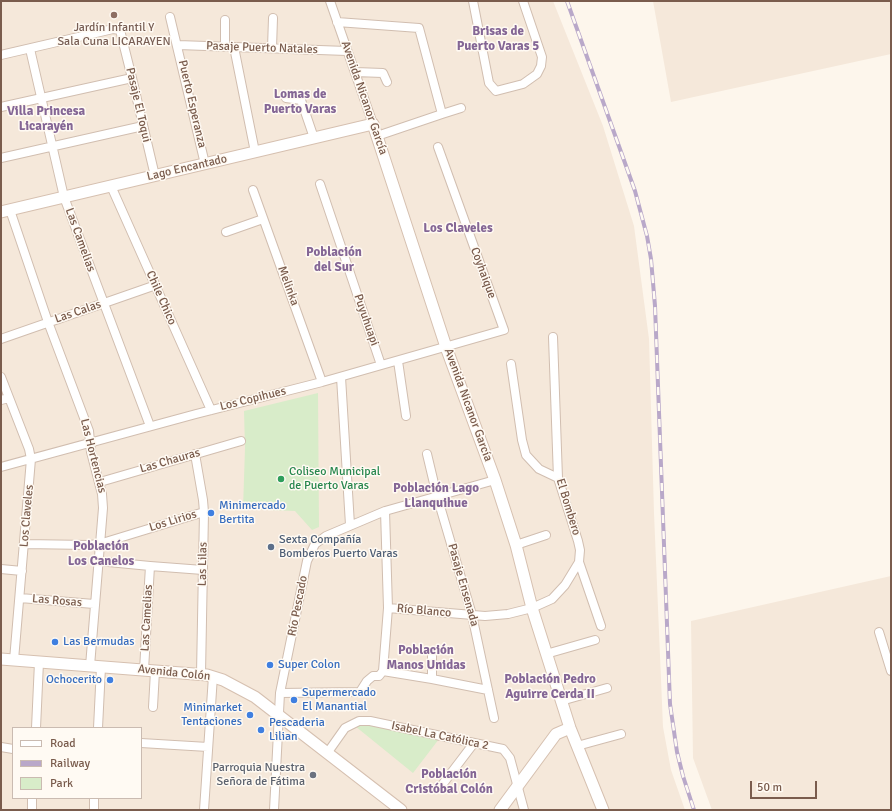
<!DOCTYPE html>
<meta charset="utf-8">
<style>
body{margin:0}
#map{position:relative;width:892px;height:811px;overflow:hidden;background:#fdf6ec;font-family:Signika,sans-serif}
canvas{display:block}
.frame{position:absolute;inset:0;border:2px solid #7a5c4d;pointer-events:none}
.legend{position:absolute;left:12px;top:727px;width:130px;height:72px;box-sizing:border-box;background:#fffaf3;border:1px solid #cabbb1;margin:0;padding:5px 7px;list-style:none;font-size:12px;color:#7a5c4d}
.legend li{display:flex;align-items:center;gap:8px;height:20px}
.legend b{width:20px;border:1px solid #cabbb1}
.scale{position:absolute;left:750px;top:781px;width:67px;height:18px;box-sizing:border-box;border:2px solid #7a5c4d;border-top:0;padding-left:5px;font-size:12px;line-height:14px;white-space:nowrap;color:#7a5c4d;-webkit-text-stroke:3px #fffaf3;paint-order:stroke}
</style>
<div id="map">
<canvas width="892" height="811"></canvas>
<div class="frame"></div>
<ul class="legend">
<li><b style="height:5px;background:#fff"></b>Road</li>
<li><b style="height:5px;background:#b9a8c9"></b>Railway</li>
<li><b style="height:11px;background:#d8ecc9"></b>Park</li>
</ul>
<div class="scale">50 m</div>
</div>
<script>
const c = document.querySelector('canvas').getContext('2d');
c.lineJoin = 'round';
function paint(path, color) { c.fillStyle = color; c.fill(path, 'evenodd'); }
const toPath = rows => new Path2D(rows.map(r => 'M' + r).join(''));
function strokePath(path, color, width, dash) { c.strokeStyle = color; c.lineWidth = width; c.lineCap = dash ? 'butt' : 'round'; c.setLineDash(dash || []); c.stroke(path); }
function write(font, color, halo, rows, align = 'center') {
  c.font = font + ' Signika,sans-serif'; c.lineWidth = 3; c.setLineDash([]); c.textBaseline = 'middle'; c.strokeStyle = halo; c.fillStyle = color; for (const [text, x, y, turn = 0] of rows) {
    c.save(); c.translate(x, y); c.rotate((+turn || 0) * Math.PI / 180); c.textAlign = isNaN(turn) ? turn : align; if (halo) c.strokeText(text, 0, 0); c.fillText(text, 0, 0); c.restore();
  }
}
paint(toPath([
 [1,1,553,1,603,126,634,226,649,339,654,513,663,727,671,770,685,810,1,810],
 [13,728,141,728,141,798,13,798],
 [653,1,891,1,891,54,671,102],
 [891,576,891,810,712,810,693,758,691,621]
]), '#f5e8da');
paint(toPath([
 [318,393,319,527,312,530,295,511,243,509,245,448,244,411],
 [369,723,439,739,413,773,355,726]
]), '#d8ecc9');
const street = toPath([
 [330,1,373,124],
 [473,1,489,83,496,91,523,84,537,74,541,66,542,57,523,1],
 [170,17,205,164],
 [337,22,419,28,442,114,377,136],
 [178,45,347,51],
 [225,47,225,20],
 [234,47,255,152],
 [272,48,273,18],
 [30,49,64,197,150,426],
 [1,55,113,29,120,30,132,78,155,176],
 [355,72,383,73,387,82],
 [286,98,301,100,314,138],
 [1,107,132,78],
 [442,114,461,108],
 [1,158,143,126],
 [320,184,381,365],
 [111,186,211,410],
 [253,190,322,382],
 [10,210,48,322,89,431,91,452,102,494,103,508,90,666],
 [226,232,263,219],
 [1,339,156,285],
 [398,361,406,416],
 [511,364,522,440,526,455,539,469,558,478],
 [1,377,29,449,31,459,14,660],
 [341,377,350,525],
 [1,400,9,398],
 [195,454,203,500,204,512,201,674],
 [427,454,437,496,472,615,494,718],
 [1,467,196,414,322,382,504,330,438,147],
 [100,482,241,441],
 [24,544,89,545,99,544,204,512],
 [516,545,546,535],
 [98,561,150,566,203,570],
 [579,562,601,626],
 [1,569,22,571],
 [20,598,94,604],
 [388,608,485,616,508,614,532,608,552,599,565,585,579,562,580,550,578,541,558,478,553,337],
 [879,632,891,671],
 [546,654,595,640],
 [432,656,432,679],
 [144,670,150,566],
 [383,671,432,679,488,690],
 [280,693,360,692,367,681,373,676,379,676,383,671,388,608,385,511],
 [561,701,607,688],
 [153,707,155,671],
 [36,728,39,662],
 [98,728,101,667],
 [141,743,208,747],
 [577,746,621,734],
 [1,747,13,749],
 [328,752,345,728,359,721,370,721,498,748,503,749,510,758,524,810],
 [442,785,474,743],
 [32,810,32,798],
 [94,810,94,798],
 [204,810,213,676],
 [274,810,280,693,307,561,315,544,326,536,385,511,495,480]
]);
const secondary = toPath([
 [1,212,373,124,446,347,495,480,516,545,532,608,570,728,603,810],
 [1,659,207,675,223,680,255,697,401,810],
 [500,810,556,734,570,728]
]);
strokePath(street, '#d1beb0', 10);
strokePath(secondary, '#d6c0b0', 13);
strokePath(street, '#fff', 8);
strokePath(secondary, '#fff', 11);
const rail = toPath([
 [567,1,635,191,647,236,651,259,655,306,670,704,677,752,683,776,694,810]
]);
strokePath(rail, '#b9a8c9', 4);
strokePath(rail, '#fffaf3', 2.5, [8]);
for (const [x, y, r, color] of [
 [114,15,4,"#8d6e63"],
 [281,479,4,"#2e9e5b"],
 [211,513,4,"#3f7fe0"],
 [271,547,4,"#5c6f8a"],
 [55,642,4,"#3f7fe0"],
 [270,665,4,"#3f7fe0"],
 [110,680,4,"#3f7fe0"],
 [294,700,4,"#3f7fe0"],
 [250,715,4,"#3f7fe0"],
 [261,730,4,"#3f7fe0"],
 [313,775,4,"#6b7280"]
]) { const dot = new Path2D(); dot.arc(x, y, r, 0, 2 * Math.PI); c.fillStyle = color; c.fill(dot); strokePath(dot, '#fffaf3', 1.5); }
write('12px', '#785e54', '#fffaf3', [
 ["Jardín Infantil Y",114,28],
 ["Sala Cuna LICARAYEN",114,42]
]);
write('12px', '#7a5c4d', '#fffaf3', [
 ["Pasaje Puerto Natales",262,48,2],
 ["Avenida Nicanor García",364,98,71],
 ["Puerto Esperanza",192,104,77],
 ["Pasaje El Toqui",138,105,77],
 ["Lago Encantado",187,168,-13],
 ["Las Camelias",80,240,70],
 ["Coyhaique",483,273,70],
 ["Melinka",288,286,70],
 ["Chile Chico",161,298,66],
 ["Las Calas",78,312,-19],
 ["Puyuhuapi",366,320,71],
 ["Los Copihues",253,399,-14],
 ["Avenida Nicanor García",468,405,70],
 ["Las Hortencias",93,456,76],
 ["Las Chauras",170,461,-16],
 ["El Bombero",568,507,73],
 ["Los Claveles",27,516,-85],
 ["Los Lirios",173,521,-17],
 ["Las Lilas",203,564,-89],
 ["Pasaje Ensenada",463,585,74],
 ["Las Rosas",57,601,5],
 ["Río Pescado",298,606,-79],
 ["Río Blanco",424,611,5],
 ["Las Camelias",147,618,-87],
 ["Avenida Colón",174,673,6],
 ["Isabel La Católica 2",440,736,12]
]);
write('12px', '#27864d', '#fffaf3', [
 ["Coliseo Municipal",289,472],
 ["de Puerto Varas",289,486]
], 'left');
write('12px', '#366cbe', '#fffaf3', [
 ["Minimercado",219,506],
 ["Bertita",219,520],
 ["Las Bermudas",63,642],
 ["Super Colon",278,665],
 ["Ochocerito",102,680,"right"],
 ["Supermercado",302,693],
 ["El Manantial",302,707],
 ["Minimarket",242,708,"right"],
 ["Tentaciones",242,722,"right"],
 ["Pescaderia",269,723],
 ["Lilian",269,737]
], 'left');
write('12px', '#4e5e75', '#fffaf3', [
 ["Sexta Compañía",279,540],
 ["Bomberos Puerto Varas",279,554]
], 'left');
write('12px', '#5b616d', '#fffaf3', [
 ["Parroquia Nuestra",305,768],
 ["Señora de Fátima",305,782]
], 'right');
write('bold 13px', '#846695', '#fffaf3', [
 ["Brisas de",498,32],
 ["Puerto Varas 5",498,47],
 ["Lomas de",300,95],
 ["Puerto Varas",300,110],
 ["Villa Princesa",46,112],
 ["Licarayén",46,127],
 ["Los Claveles",458,229],
 ["Población",334,253],
 ["del Sur",334,268],
 ["Población Lago",436,489],
 ["Llanquihue",436,504],
 ["Población",101,547],
 ["Los Canelos",101,562],
 ["Población",426,651],
 ["Manos Unidas",426,666],
 ["Población Pedro",550,680],
 ["Aguirre Cerda II",550,695],
 ["Población",449,775],
 ["Cristóbal Colón",449,790]
]);
</script>
